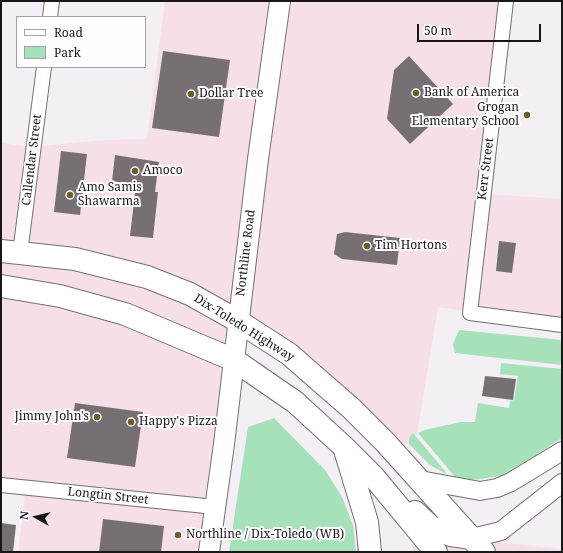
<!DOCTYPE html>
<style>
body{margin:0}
#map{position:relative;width:563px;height:553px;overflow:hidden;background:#f4eef5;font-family:"Noto Serif",serif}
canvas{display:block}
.frame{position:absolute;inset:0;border:2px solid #181618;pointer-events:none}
.legend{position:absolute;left:16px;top:16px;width:130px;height:52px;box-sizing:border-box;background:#fefdff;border:1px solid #a2a1a3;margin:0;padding:5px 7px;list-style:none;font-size:12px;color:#181618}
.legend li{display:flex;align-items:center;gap:8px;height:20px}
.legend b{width:20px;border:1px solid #a2a1a3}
.north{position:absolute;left:16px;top:497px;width:40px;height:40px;-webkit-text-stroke:3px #fefdff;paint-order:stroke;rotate:278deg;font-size:11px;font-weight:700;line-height:16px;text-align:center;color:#181618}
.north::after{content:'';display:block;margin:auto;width:14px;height:18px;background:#181618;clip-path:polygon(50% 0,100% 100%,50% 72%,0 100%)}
.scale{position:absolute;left:417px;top:24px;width:124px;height:18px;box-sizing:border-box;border:2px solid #181618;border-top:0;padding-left:5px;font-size:12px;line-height:14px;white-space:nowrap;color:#181618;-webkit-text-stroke:3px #fefdff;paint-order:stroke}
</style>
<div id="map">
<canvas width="563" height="553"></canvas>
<div class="frame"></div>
<ul class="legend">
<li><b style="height:5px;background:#fff"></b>Road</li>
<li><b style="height:11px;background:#a7e1ba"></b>Park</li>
</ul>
<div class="north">N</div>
<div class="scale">50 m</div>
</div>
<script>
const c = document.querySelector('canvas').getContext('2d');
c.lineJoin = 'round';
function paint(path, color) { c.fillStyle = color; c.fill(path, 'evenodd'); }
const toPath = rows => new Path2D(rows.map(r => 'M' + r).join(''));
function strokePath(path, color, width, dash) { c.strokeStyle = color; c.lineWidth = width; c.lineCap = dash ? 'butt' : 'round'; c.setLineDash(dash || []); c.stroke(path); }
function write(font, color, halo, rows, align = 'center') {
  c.font = font + ' "Noto Serif",serif'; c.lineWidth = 4; c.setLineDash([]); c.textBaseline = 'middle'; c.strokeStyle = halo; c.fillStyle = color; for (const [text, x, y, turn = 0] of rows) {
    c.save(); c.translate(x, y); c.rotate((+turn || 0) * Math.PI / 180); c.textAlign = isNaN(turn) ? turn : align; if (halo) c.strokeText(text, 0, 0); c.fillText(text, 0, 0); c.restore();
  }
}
paint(toPath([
 [165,1,506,1,484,194,562,199,562,325,438,307,417,434,397,454,238,322,209,552,18,552,26,488,1,485,1,143,33,147,104,140,147,139],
 [421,534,562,549,562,552,410,552]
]), '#f7dfea');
paint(toPath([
 [459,330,562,340,562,365,455,353,453,344],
 [501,363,562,369,562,438,511,471,500,476,474,480,456,478,418,433,424,430,461,422,475,422,478,403,509,408,510,401,514,400,518,376,500,374],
 [274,418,325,470,342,497,353,525,356,552,229,552,248,427],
 [413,433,445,471,446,474,430,465,409,444,409,438]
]), '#a7e1ba');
paint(toPath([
 [163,51,230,60,219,137,152,128],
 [409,56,453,104,410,144,387,119,394,70],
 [61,151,87,154,80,215,54,212],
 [115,155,159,162,155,192,158,192,153,238,130,236,136,185,112,181],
 [345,232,400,238,397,265,342,259,334,254,337,234],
 [499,241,516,243,512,273,496,271],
 [485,376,516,379,513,400,482,396],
 [75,403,143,412,135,467,67,458],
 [103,519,164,526,161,552,99,552],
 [1,523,16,525,13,552,1,552]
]), '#767075');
const minor = toPath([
 [506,1,470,313,562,325],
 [50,17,52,1],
 [20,253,44,67],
 [1,485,215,507]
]);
const tertiary = toPath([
 [420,480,480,491,497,488,511,482,562,451],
 [472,538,501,531,562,483]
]);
const secondary = toPath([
 [209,552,224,444,258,159,280,1]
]);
const primary = toPath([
 [1,251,75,259,147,277,190,294,238,321,289,354,352,409,385,442,484,552],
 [1,286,60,296,125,314,234,360,295,402,344,447,373,476,436,552],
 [345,450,367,522,370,552],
 [415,512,431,527,451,535,472,538]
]);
strokePath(minor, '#736e74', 16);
strokePath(tertiary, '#736e74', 20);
strokePath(secondary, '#736e74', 22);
strokePath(primary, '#736e74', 24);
strokePath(minor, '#fff', 14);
strokePath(tertiary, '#fff', 18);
strokePath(secondary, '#fff', 20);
strokePath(primary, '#fff', 22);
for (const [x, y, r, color] of [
 [416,93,4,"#6d5d2b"],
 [191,94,4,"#6d5d2b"],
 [527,115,4,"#6d5d2b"],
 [135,171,4,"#6d5d2b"],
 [70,195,4,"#6d5d2b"],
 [367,246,4,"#6d5d2b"],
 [97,417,4,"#6d5d2b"],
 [131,422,4,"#6d5d2b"],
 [178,535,4,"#6d5d2b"]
]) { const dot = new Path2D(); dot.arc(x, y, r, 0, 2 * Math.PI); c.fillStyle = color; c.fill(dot); strokePath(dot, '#fefdff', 1.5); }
write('12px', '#181618', '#fefdff', [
 ["Bank of America",424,93],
 ["Dollar Tree",199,94],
 ["Grogan",519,108,"right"],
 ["Elementary School",519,122,"right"],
 ["Amoco",143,171],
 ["Amo Samis",78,188],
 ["Shawarma",78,202],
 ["Tim Hortons",375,246],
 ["Jimmy John's",89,417,"right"],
 ["Happy's Pizza",139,422],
 ["Northline / Dix-Toledo (WB)",186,535]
], 'left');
write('12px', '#181618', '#fefdff', [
 ["Callendar Street",32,160,-83],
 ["Kerr Street",486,169,-83],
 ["Northline Road",246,253,-83],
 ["Dix-Toledo Highway",244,328,32],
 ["Longtin Street",108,496,6]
]);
</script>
